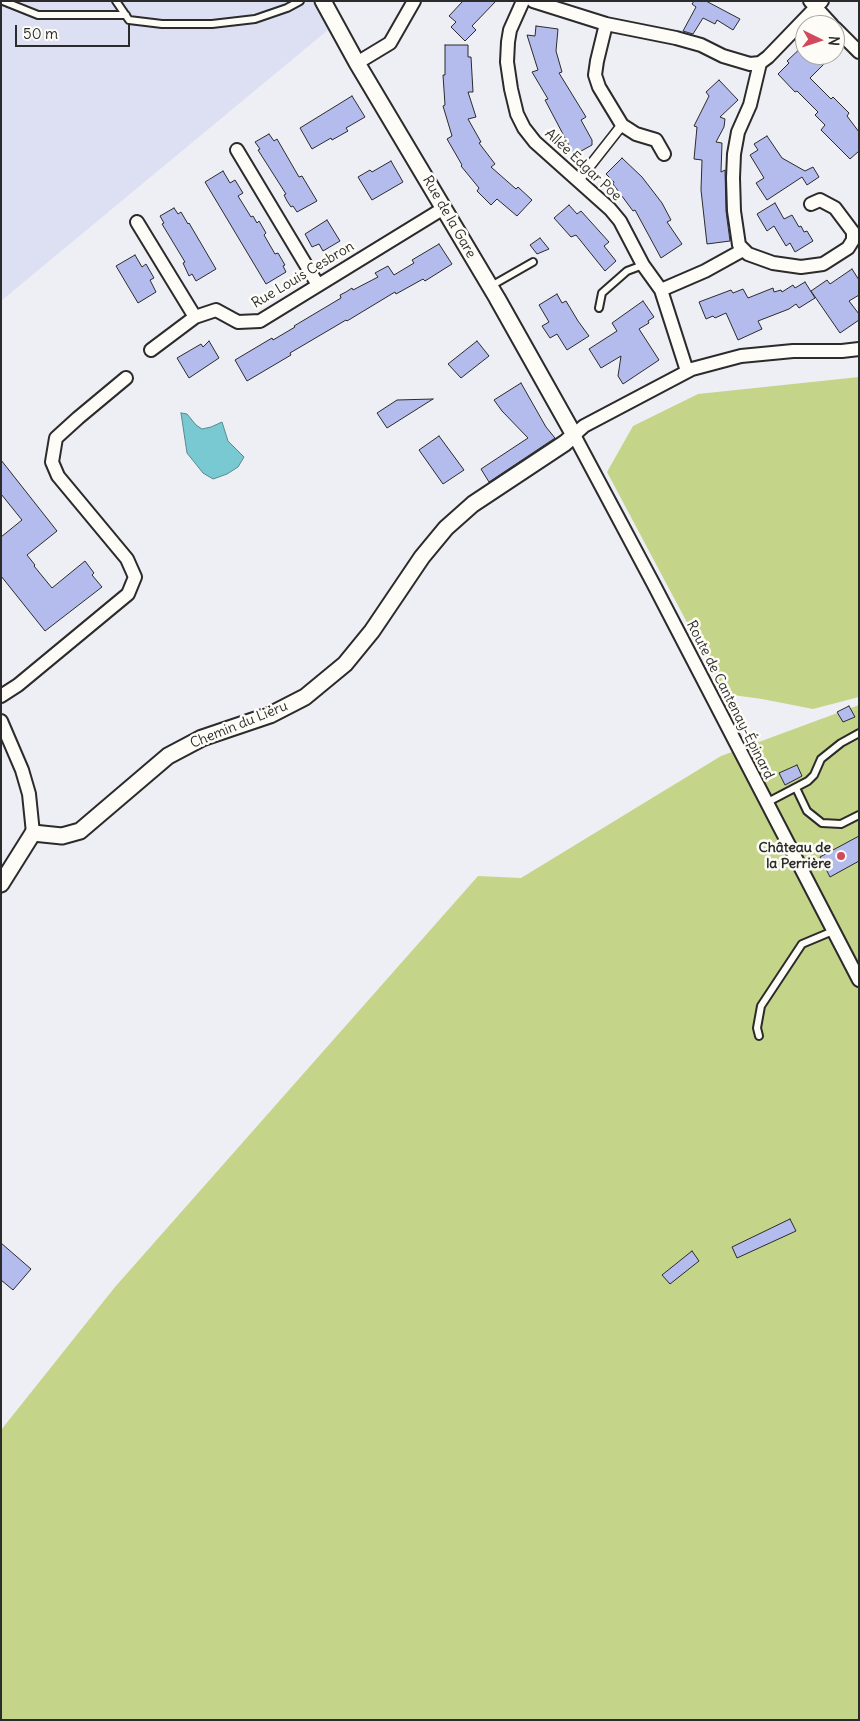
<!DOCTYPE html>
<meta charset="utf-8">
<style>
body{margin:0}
#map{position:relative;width:860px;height:1721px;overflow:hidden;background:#eeeff5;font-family:Delius,sans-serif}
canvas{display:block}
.frame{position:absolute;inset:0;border:2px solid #2b2b2b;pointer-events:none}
.north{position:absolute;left:795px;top:15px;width:50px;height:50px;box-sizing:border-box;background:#fdfcf7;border:1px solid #a9a8a5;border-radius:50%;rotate:94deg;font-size:14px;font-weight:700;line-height:20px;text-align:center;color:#2b2b2b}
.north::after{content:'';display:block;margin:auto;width:18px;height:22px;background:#d1495b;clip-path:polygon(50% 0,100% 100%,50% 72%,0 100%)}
.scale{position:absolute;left:15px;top:25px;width:115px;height:22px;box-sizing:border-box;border:2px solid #2b2b2b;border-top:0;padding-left:6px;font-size:15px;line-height:18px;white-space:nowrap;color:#2b2b2b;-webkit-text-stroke:4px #fdfcf7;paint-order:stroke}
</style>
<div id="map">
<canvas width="860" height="1721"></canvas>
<div class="frame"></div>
<div class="north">N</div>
<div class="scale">50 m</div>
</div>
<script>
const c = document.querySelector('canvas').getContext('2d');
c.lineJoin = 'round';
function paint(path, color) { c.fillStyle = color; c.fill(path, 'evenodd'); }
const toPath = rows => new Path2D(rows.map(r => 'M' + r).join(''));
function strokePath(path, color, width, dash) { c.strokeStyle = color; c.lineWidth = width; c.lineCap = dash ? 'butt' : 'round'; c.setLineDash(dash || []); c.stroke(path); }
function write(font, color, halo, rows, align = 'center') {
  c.font = font + ' Delius,sans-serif'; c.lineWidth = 5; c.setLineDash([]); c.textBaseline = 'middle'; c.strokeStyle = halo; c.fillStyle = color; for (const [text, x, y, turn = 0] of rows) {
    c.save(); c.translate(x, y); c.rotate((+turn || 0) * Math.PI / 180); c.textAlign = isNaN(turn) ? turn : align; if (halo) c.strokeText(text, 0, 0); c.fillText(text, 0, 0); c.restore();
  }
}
paint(toPath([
 [1,1,331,1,340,20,1,301]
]), '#dde0f3');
paint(toPath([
 [859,377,859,697,813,709,762,699,725,694,607,472,633,426,698,394],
 [859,705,859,1720,1,1720,1,1430,115,1287,478,876,521,878,721,756]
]), '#c4d58a');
const water = toPath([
 [181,413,187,414,196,425,202,429,211,427,222,422,228,441,244,457,238,467,227,474,216,478,213,479,203,473,187,453,181,413]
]);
paint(water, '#78c9d2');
strokePath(water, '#598a8f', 1);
const building = toPath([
 [463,1,496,1,472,26,476,30,465,41,451,27,456,22,449,16,463,1],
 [694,1,706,1,740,19,733,30,717,20,715,24,703,18,693,34,683,31,696,7,692,4,694,1],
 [536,26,558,29,556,51,562,72,559,73,586,117,581,120,592,140,592,145,574,155,545,100,548,99,532,72,538,70,527,35,535,36,536,26],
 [805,44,805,55,833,55,810,78,831,99,833,97,849,113,847,116,859,132,859,151,850,159,821,130,825,125,815,115,818,112,797,91,795,92,778,74,789,63,787,61,805,44],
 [445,45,468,45,468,57,471,57,473,92,468,92,476,117,468,119,481,142,479,143,495,164,491,167,516,189,518,187,532,200,517,216,497,199,491,205,477,191,479,188,461,166,462,165,447,139,452,136,443,106,445,105,443,75,445,75,445,45],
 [719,80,738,100,720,117,725,119,724,127,716,142,722,143,721,172,725,170,726,211,730,241,707,244,701,190,702,160,694,159,697,127,694,126,709,96,706,92,719,80],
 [352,96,365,117,346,128,348,131,332,140,331,138,312,149,300,128,352,96],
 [269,134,274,141,277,139,299,177,302,176,317,201,297,212,293,206,291,207,287,201,284,195,286,194,258,150,260,149,255,142,269,134],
 [767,136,782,158,805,171,813,167,819,177,807,185,802,177,767,200,756,183,764,178,750,155,758,150,754,144,767,136],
 [622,158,642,177,662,203,671,220,667,222,682,244,661,258,635,210,633,211,613,184,614,182,606,174,622,158],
 [391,161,403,182,372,200,358,177,370,170,372,172,391,161],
 [223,171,230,183,235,180,243,193,238,196,251,217,253,216,257,223,259,221,266,233,264,235,275,254,278,253,285,265,283,266,286,272,266,284,205,182,223,171],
 [775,203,784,219,792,215,799,227,801,226,804,232,807,231,813,241,795,252,790,243,786,246,774,226,767,231,757,214,775,203],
 [569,205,577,214,581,211,609,242,604,246,616,261,605,271,576,235,571,237,554,218,569,205],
 [174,208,178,214,181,212,188,224,189,223,216,269,196,281,192,274,189,276,183,263,185,262,162,224,164,223,160,216,174,208],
 [327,220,340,241,323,251,319,244,312,247,305,234,327,220],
 [540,238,549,249,537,254,530,245,540,238],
 [439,244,452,264,425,281,423,279,396,294,395,292,347,321,346,320,290,353,291,355,247,381,235,360,272,338,273,340,295,327,294,326,341,298,340,295,346,292,352,288,353,290,378,277,375,273,388,266,394,275,414,263,412,260,439,244],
 [135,255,142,267,146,264,154,278,150,280,156,292,138,303,116,266,135,255],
 [852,269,859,280,859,295,849,301,859,314,859,320,840,333,811,291,827,280,830,284,852,269],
 [805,282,815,298,799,308,796,304,789,309,758,321,762,329,738,340,726,313,715,318,713,316,706,319,699,302,731,290,733,293,743,289,748,298,773,288,774,292,781,290,782,292,793,285,795,288,805,282],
 [557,294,562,303,566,301,578,321,589,336,567,350,557,334,550,338,542,326,549,322,539,305,557,294],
 [643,301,654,317,648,321,649,323,639,329,659,360,623,384,618,376,621,356,601,368,589,349,617,331,612,323,643,301],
 [209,341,219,358,189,378,177,358,201,344,203,347,209,341],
 [477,341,489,356,461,378,448,364,477,341],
 [521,383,546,427,555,438,489,482,481,469,528,438,502,411,494,400,521,383],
 [433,399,387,428,377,413,397,400,433,399],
 [439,436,464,470,443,484,419,450,439,436],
 [1,460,57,531,27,555,35,565,34,566,52,588,85,561,94,573,92,575,102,587,45,631,1,576,1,537,22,520,1,494,1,460],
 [849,706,855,717,843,722,837,712,849,706],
 [797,765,802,776,785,785,779,773,797,765],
 [859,836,859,861,830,877,820,857,859,836],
 [790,1219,796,1231,737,1258,732,1247,790,1219],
 [1,1243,31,1269,13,1290,1,1280,1,1243],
 [692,1251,699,1261,670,1284,662,1275,692,1251]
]);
paint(building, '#b4bced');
strokePath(building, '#2b2b2b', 1);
const service = toPath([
 [3,1,38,15,126,15],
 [116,1,129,20,162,24,212,24,255,19,287,8,300,1],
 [491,286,533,262],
 [599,308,602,293,627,271,643,265],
 [796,788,807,811,822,823,841,824,859,815],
 [766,803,808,781,814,775,821,759,841,743,859,733],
 [759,1036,757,1028,761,1006,802,944,833,931]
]);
const pedestrian = toPath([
 [578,181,622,125]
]);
const minor = toPath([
 [523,1,510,30,508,42,507,62,511,89,517,114,524,128,535,142,610,209,620,221,643,265,661,290,687,371],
 [533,1,606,24,676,38,701,45,723,56,750,64,760,63,768,57,822,1],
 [810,1,832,25],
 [606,24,597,61,595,75,599,87,622,125,636,134,656,140,664,154],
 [835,28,859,52],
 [357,63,390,43,414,1],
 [760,63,750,105,738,132,734,154,733,178,734,211,739,245,748,254,773,263,801,267,823,264,848,248,853,240,853,232,835,208,820,200,811,204],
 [237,150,318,285],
 [137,222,195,317],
 [661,290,705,271,743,250],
 [859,349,842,351,793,351,741,356,692,369,584,426,574,435,654,585,859,980],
 [151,350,195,317,216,310,238,322,260,321,444,208],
 [1,696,18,685,128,594,135,577,127,559,58,476,52,462,56,438,78,418,126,378],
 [1,721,22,770,29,794,33,833]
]);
const tertiary = toPath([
 [1,884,33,833,62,836,80,831,168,756,202,738,270,715,305,697,345,664,372,631,422,557,446,528,473,504,565,443,574,435,497,298,357,63,323,1]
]);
strokePath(service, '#2b2b2b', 10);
strokePath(pedestrian, '#2b2b2b', 12);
strokePath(minor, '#2b2b2b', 16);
strokePath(tertiary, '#2b2b2b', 19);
strokePath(service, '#fdfcf7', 6);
strokePath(pedestrian, '#fdfcf7', 9);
strokePath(minor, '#fdfcf7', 12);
strokePath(tertiary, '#fdfcf7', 15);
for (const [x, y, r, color] of [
 [841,856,5,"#d1495b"]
]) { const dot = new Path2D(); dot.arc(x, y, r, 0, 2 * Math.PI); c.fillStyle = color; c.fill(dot); strokePath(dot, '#fdfcf7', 2); }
write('14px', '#2b2b2b', '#fdfcf7', [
 ["Allée Edgar Poe",583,165,43],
 ["Rue de la Gare",449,217,60],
 ["Rue Louis Cesbron",303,275,-31],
 ["Route de Cantenay-Épinard",730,700,63],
 ["Chemin du Liéru",239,725,-22]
]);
write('bold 14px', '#2b2b2b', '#fdfcf7', [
 ["Château de",831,848],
 ["la Perrière",831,864]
], 'right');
</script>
